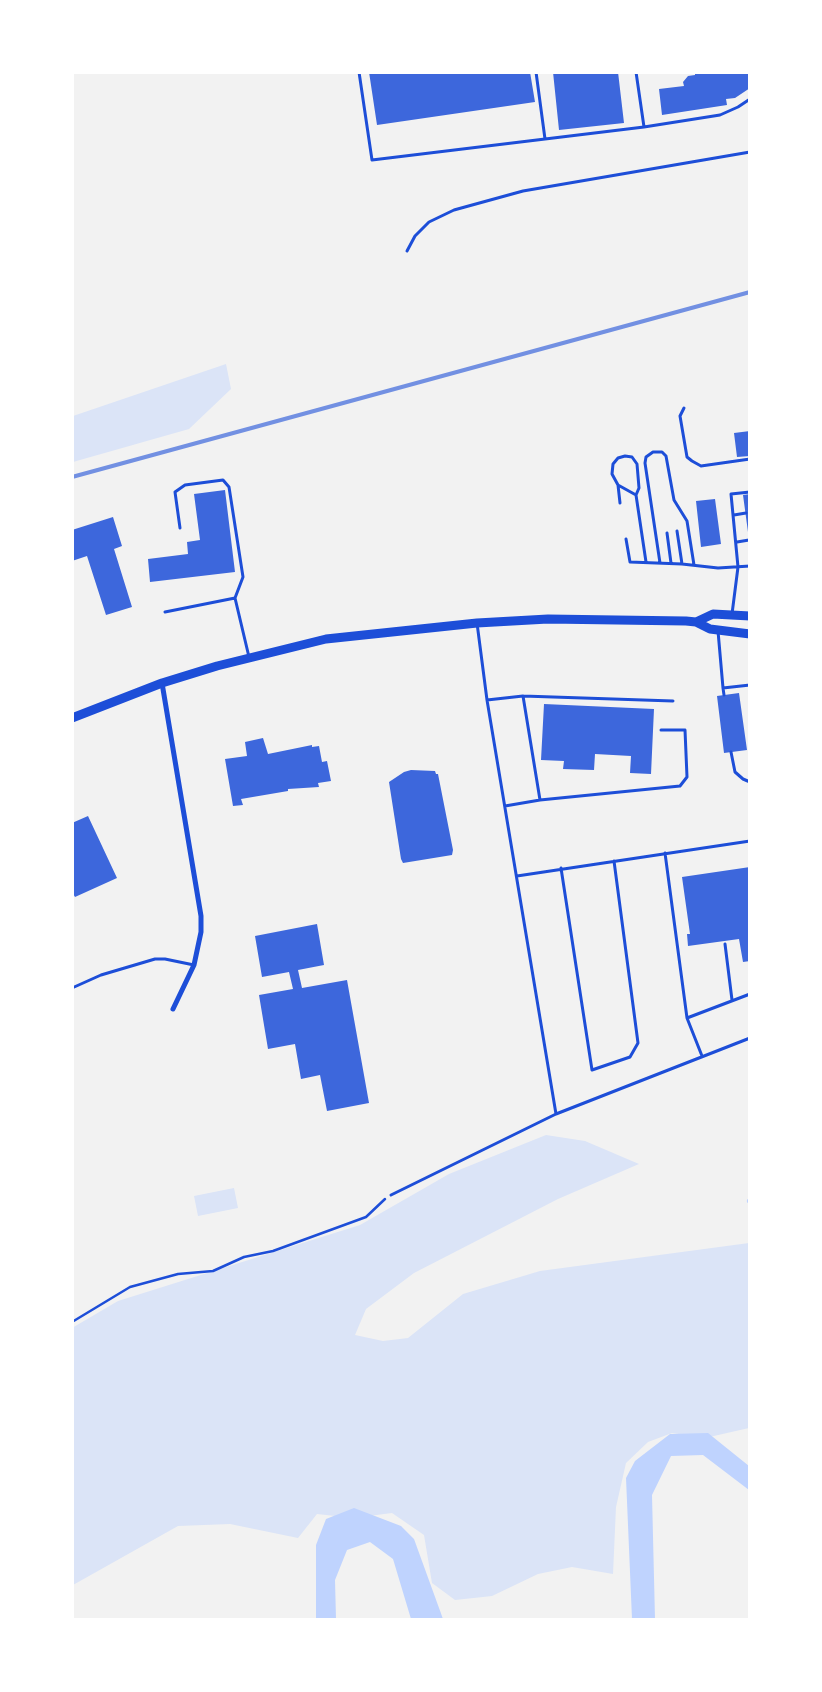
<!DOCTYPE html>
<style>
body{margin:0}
#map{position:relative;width:822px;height:1692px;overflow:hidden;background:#f2f2f2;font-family:Literata,serif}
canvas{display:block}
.frame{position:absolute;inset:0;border:74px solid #fff;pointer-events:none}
</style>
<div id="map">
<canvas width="822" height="1692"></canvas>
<div class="frame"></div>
</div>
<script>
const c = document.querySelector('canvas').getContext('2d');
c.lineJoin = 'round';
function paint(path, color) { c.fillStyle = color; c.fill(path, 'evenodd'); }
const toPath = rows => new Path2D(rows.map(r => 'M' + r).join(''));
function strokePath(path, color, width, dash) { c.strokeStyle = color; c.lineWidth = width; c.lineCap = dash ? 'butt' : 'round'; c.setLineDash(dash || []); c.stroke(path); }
paint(toPath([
 [226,364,231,389,189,429,73,462,73,416],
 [546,1135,585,1141,639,1164,558,1199,414,1273,366,1309,355,1335,383,1341,408,1338,463,1294,540,1271,749,1243,749,1428,705,1438,672,1433,648,1442,626,1463,616,1507,613,1574,572,1567,538,1574,492,1596,455,1600,432,1583,424,1535,392,1513,353,1518,317,1514,298,1538,230,1524,178,1526,73,1585,72,1328,118,1301,360,1225,449,1174],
 [234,1188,238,1208,198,1216,194,1196]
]), '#dbe4f7');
paint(toPath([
 [708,1433,749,1466,749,1490,703,1455,671,1456,652,1495,655,1619,632,1619,626,1478,635,1461,670,1434],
 [354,1508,401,1526,414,1539,443,1619,411,1619,393,1559,370,1542,347,1550,335,1580,336,1619,316,1619,316,1545,326,1519]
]), '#bfd3fe');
strokePath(toPath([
 [749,1201,750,1201]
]), '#bfd3fe', 4.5);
paint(toPath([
 [369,72,530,72,535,102,377,125],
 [553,72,618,72,624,123,559,130],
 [695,72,748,72,750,88,735,98,726,99,727,105,662,115,659,89,684,86,683,82,688,76,695,75],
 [750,431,750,456,737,457,734,433],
 [225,490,235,572,150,582,148,559,188,554,187,542,200,540,194,494],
 [750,494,750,532,748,532,743,495],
 [715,499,721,544,701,547,696,501],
 [113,517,122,546,114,549,132,607,106,615,87,556,72,561,72,530],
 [739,693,747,750,724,753,717,696],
 [544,704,654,709,651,774,630,773,631,756,595,754,594,770,563,769,564,761,541,760],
 [263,738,268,754,312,745,312,747,319,746,322,762,327,761,331,781,318,783,319,787,288,789,288,791,241,799,243,805,233,806,225,759,247,756,245,742],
 [411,770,435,771,436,774,438,774,453,850,452,855,403,863,401,859,389,782,404,772],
 [88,816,117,878,75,897,72,892,72,823],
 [750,867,750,961,743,962,739,939,688,946,687,934,690,934,682,877],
 [317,924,324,965,298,970,302,988,347,980,369,1103,327,1111,320,1075,301,1079,295,1044,268,1049,259,995,293,989,289,972,262,977,255,936]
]), '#3d67dc');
strokePath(toPath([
 [72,1322,130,1287,178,1274,213,1271,244,1257,273,1251,366,1217,385,1199]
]), '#1d4ed8', 2.5);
strokePath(toPath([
 [359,72,372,160,644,127],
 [536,72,545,139],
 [636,72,644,127,720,115,738,107,750,99],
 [407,251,415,236,429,222,454,210,523,191,750,152],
 [684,408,680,416,687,457,692,461,701,466,750,459],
 [618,485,636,495],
 [620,503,618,485,612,474,613,464,618,458,625,456,632,457,637,464,639,488,636,495,646,562],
 [734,515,746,513],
 [180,528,175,492,185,485,223,480,229,487,243,577,235,598],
 [677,531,682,564],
 [667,533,671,563],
 [626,539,630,562,682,564,718,568,750,566],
 [737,542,749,540],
 [660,563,645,463,646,457,653,452,662,452,666,456,674,500,687,521,694,565],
 [165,612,235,598,249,657],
 [732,614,738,567,731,494,750,492],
 [477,623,487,700,556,1114],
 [718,631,723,688,750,685],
 [723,688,724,695],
 [523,696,673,701],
 [487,700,523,696,540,800,505,806],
 [750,703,750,715],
 [731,752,735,772,743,779,750,782],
 [540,800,680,786,687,777,685,730,661,730],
 [665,853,687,1018,702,1056],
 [561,868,592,1070,630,1057,638,1043,614,861],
 [517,876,750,841],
 [725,944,732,1000],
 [72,988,101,975,155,959,165,959,194,965],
 [687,1018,750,994],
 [391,1195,556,1114,750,1038]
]), '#1d4ed8', 3);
strokePath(toPath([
 [162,683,201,916,201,932,194,965,173,1009]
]), '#1d4ed8', 5);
strokePath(toPath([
 [696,622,713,614,750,616],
 [72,718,162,683,217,666,326,639,477,623,548,619,686,621,696,622,710,629,750,634]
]), '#1d4ed8', 9);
strokePath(toPath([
 [72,477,750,292]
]), '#7290e2', 4);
</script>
